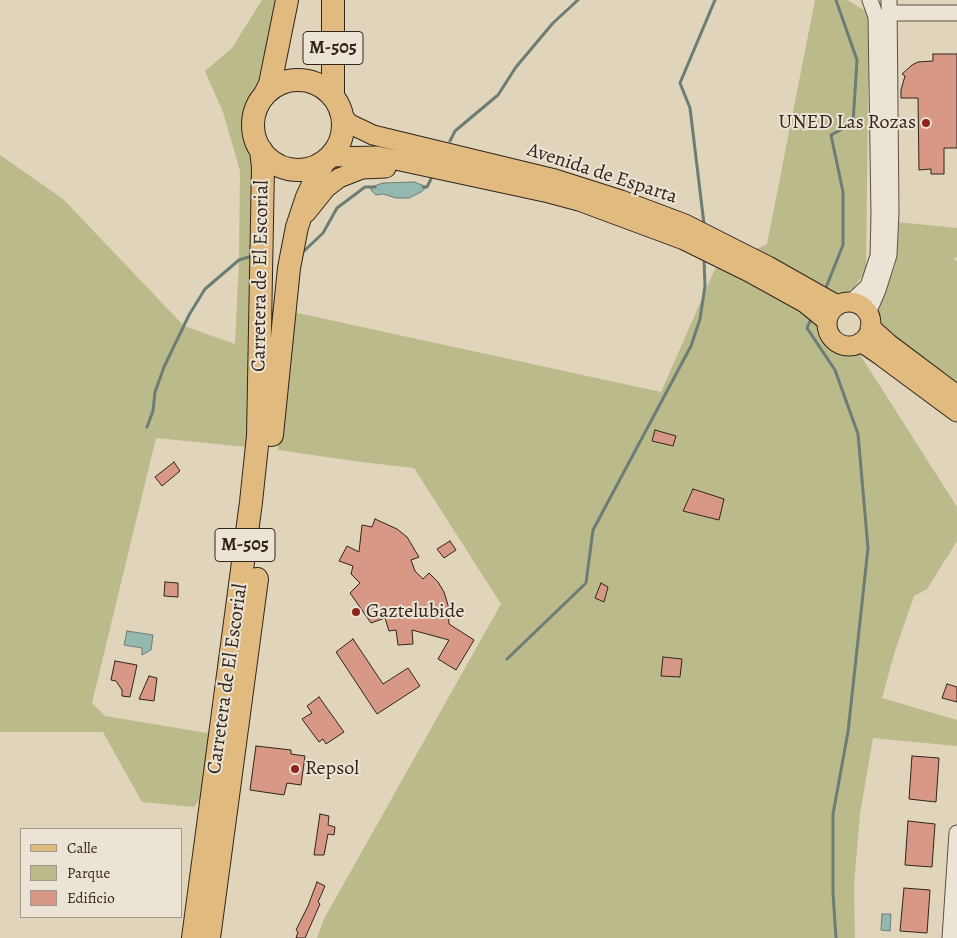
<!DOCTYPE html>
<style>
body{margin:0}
#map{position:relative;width:957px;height:938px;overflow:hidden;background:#e0d4bb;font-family:Alegreya,serif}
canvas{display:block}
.legend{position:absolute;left:20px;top:828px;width:162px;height:90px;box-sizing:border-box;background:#ebe3d3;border:1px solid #a1978a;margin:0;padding:6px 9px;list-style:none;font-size:15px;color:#31241c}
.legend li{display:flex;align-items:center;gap:10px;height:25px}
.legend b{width:25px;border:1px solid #a1978a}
</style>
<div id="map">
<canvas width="957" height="938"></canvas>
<ul class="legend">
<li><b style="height:6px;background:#e0ba7e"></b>Calle</li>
<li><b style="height:14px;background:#bbba8b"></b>Parque</li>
<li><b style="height:14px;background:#d79986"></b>Edificio</li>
</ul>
</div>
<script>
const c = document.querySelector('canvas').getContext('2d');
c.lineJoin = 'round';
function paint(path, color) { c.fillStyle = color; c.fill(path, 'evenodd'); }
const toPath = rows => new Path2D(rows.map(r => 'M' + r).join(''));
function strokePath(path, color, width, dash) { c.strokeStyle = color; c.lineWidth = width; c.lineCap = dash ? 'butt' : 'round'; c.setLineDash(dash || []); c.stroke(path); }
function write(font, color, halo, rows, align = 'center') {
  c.font = font + ' Alegreya,serif'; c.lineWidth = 4; c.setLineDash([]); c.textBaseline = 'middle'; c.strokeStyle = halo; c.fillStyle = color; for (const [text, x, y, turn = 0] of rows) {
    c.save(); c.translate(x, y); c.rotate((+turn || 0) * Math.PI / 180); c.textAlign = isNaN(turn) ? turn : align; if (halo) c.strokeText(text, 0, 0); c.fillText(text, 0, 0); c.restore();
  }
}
paint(toPath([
 [262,0,285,0,258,89,252,98,256,110,253,123,256,142,257,448,156,438,92,703,105,716,207,733,222,725,206,790,194,807,142,802,103,732,0,732,0,155,63,199,184,326,235,344,239,260,240,171,223,112,205,71,232,48],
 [815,0,847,0,869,13,866,270,854,288,844,294,831,294,816,324,821,337,831,348,845,353,859,353,957,507,957,541,927,589,914,596,895,651,882,698,957,720,957,746,873,738,860,814,854,885,855,938,317,938,324,919,501,604,414,468,361,462,278,450,278,368,293,312,661,392,715,269,767,244],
 [897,222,957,228,957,258,955,257,954,259,957,261,957,387,879,326,876,316,879,302,895,265]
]), '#bbba8b');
const water = toPath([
 [414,182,427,187,421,192,409,198,396,198,383,194,376,195,371,190,371,187,383,183,414,182],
 [127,631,153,635,151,650,142,655,142,648,124,645,127,631],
 [882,914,891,914,890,931,881,930,882,914]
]);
paint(water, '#94b8b0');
strokePath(water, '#6c7d75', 1);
strokePath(toPath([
 [450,141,455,131,498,95,516,67,553,23,578,0],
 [423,187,427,187,431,179],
 [704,224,690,108,680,83,715,0],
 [302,253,323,233,337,208,365,187,375,187],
 [825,290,843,245,843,192,831,135,853,123,857,60,836,0],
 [811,319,807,328,835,370,858,434,868,548,848,732,833,814,833,893,836,938],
 [147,427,153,411,155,392,164,367,189,315,205,289,239,260,252,256],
 [507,659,586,583,593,530,691,346,700,319,705,286,704,259]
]), '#6c7d75', 3);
const building = toPath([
 [933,54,957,54,957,148,944,148,944,174,931,174,931,169,919,170,918,98,901,98,901,90,905,76,902,74,912,65,918,62,933,61,933,54],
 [655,430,676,436,673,446,652,441,655,430],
 [174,462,180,471,162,486,155,477,174,462],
 [693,489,724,499,719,520,683,511,693,489],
 [375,519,397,529,407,537,419,557,411,560,415,571,423,579,429,573,438,582,444,592,448,605,449,624,474,640,456,670,438,659,449,640,412,630,413,644,398,645,396,630,389,631,385,618,371,623,350,593,360,583,351,574,353,566,339,561,347,546,359,552,362,525,372,527,375,519],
 [450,541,456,550,444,558,437,549,450,541],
 [165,582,178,583,178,597,164,596,165,582],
 [601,583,608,587,604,602,595,598,601,583],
 [353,639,383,684,408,668,420,686,377,714,336,652,353,639],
 [663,657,682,659,680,677,661,676,663,657],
 [115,661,137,665,130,697,122,696,122,690,116,681,111,680,115,661],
 [149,676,157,678,154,701,139,699,149,676],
 [947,684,957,687,957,702,942,698,947,684],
 [319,697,344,732,326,744,323,739,319,742,302,719,312,713,307,706,319,697],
 [256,746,291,750,291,754,305,756,301,785,287,783,284,795,250,790,256,746],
 [912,756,939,758,936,802,909,799,912,756],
 [320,814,329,816,328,825,335,827,334,835,328,834,324,855,314,855,320,814],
 [908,821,935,824,932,867,905,865,908,821],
 [317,882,325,886,318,902,320,904,305,938,296,938,298,932,296,930,308,906,317,882],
 [904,888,930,890,927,933,900,931,904,888]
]);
paint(building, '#d79986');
strokePath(building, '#31241c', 1);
const minor = toPath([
 [889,13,957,13],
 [851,302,868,286,878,256,879,215,876,17,870,0],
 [868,313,878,290,889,255,891,212,889,0],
 [950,938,957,833]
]);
const major = toPath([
 [342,117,350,124,373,135,555,179,621,200,685,224,768,266,837,305],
 [330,157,377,156,549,193,579,201,684,240,749,272,805,303,827,321],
 [306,213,326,188,339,178,362,169,386,168],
 '827 324a22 22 0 1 1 44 0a22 22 0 1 1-44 0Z',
 [870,327,889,344,957,395],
 [861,342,880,355,957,412]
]);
const highway = toPath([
 '253 125a45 45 0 1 1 90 0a45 45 0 1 1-90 0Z',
 [265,94,270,84,287,0],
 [333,97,333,0],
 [272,435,289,268,297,227,307,197,323,163],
 [193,938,251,502,258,436,263,167,261,150],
 [209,938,257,579]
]);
strokePath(minor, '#5d5044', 17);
strokePath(major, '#31241c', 21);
strokePath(highway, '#31241c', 24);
strokePath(minor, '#ebe3d3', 15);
strokePath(major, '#e0ba7e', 19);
strokePath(highway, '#e0ba7e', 22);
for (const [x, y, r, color] of [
 [926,123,5,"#8f2418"],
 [356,612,5,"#8f2418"],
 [295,769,5,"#8f2418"]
]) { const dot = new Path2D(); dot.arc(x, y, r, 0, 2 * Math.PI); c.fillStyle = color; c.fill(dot); strokePath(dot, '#ebe3d3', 2); }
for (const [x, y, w] of [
 [333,48,60],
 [245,545,60]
]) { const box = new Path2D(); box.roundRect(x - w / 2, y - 16.5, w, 33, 4); c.fillStyle = '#ebe3d3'; c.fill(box); strokePath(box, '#31241c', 1); }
write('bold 19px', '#31241c', null, [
 ["M-505",333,48],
 ["M-505",245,545]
]);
write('20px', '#31241c', '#ebe3d3', [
 ["UNED Las Rozas",916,123,"right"],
 ["Gaztelubide",366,612],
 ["Repsol",305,769]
], 'left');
write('20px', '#31241c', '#ebe3d3', [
 ["Avenida de Esparta",602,174,18],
 ["Carretera de El Escorial",261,276,-89],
 ["Carretera de El Escorial",228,679,-82]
]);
</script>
